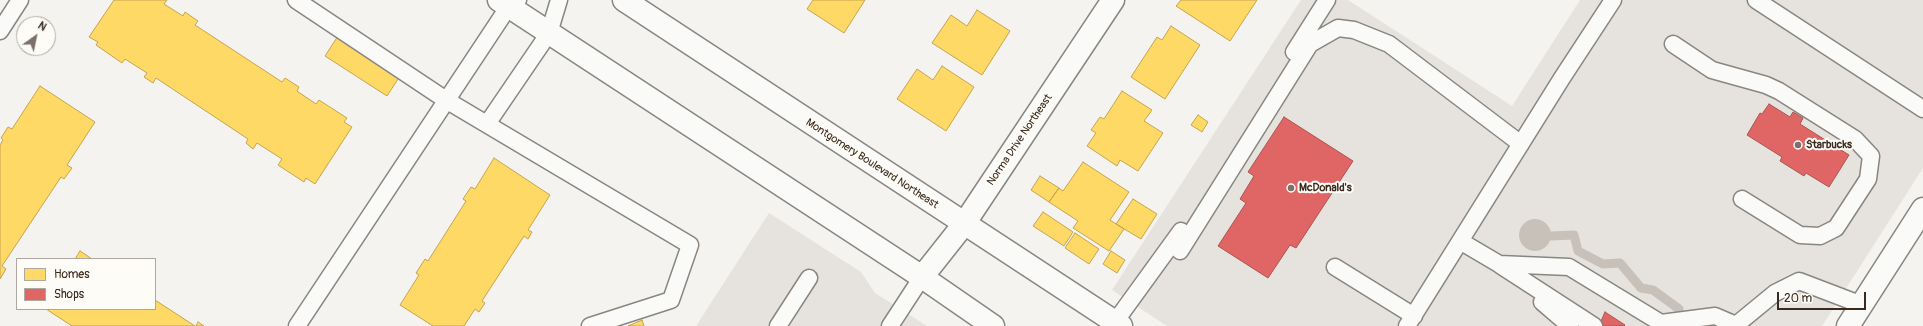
<!DOCTYPE html>
<style>
body{margin:0}
#map{position:relative;width:1923px;height:326px;overflow:hidden;background:#f4f3ef;font-family:Pangolin,sans-serif}
canvas{display:block}
.legend{position:absolute;left:16px;top:258px;width:140px;height:52px;box-sizing:border-box;background:#fdfcf7;border:1px solid #afa8a0;margin:0;padding:5px 7px;list-style:none;font-size:12px;color:#3b2a1e}
.legend li{display:flex;align-items:center;gap:8px;height:20px}
.legend b{width:20px;border:1px solid #afa8a0}
.north{position:absolute;left:16px;top:16px;width:40px;height:40px;box-sizing:border-box;background:#fdfcf7;border:1px solid #afa8a0;border-radius:50%;rotate:33deg;font-size:11px;font-weight:700;line-height:16px;text-align:center;color:#3b2a1e}
.north::after{content:'';display:block;margin:auto;width:14px;height:18px;background:#7c7067;clip-path:polygon(50% 0,100% 100%,50% 72%,0 100%)}
.scale{position:absolute;left:1777px;top:292px;width:89px;height:18px;box-sizing:border-box;border:2px solid #3b2a1e;border-top:0;padding-left:5px;font-size:12px;line-height:14px;white-space:nowrap;color:#3b2a1e;-webkit-text-stroke:3px #fdfcf7;paint-order:stroke}
</style>
<div id="map">
<canvas width="1923" height="326"></canvas>
<ul class="legend">
<li><b style="height:11px;background:#ffd966"></b>Homes</li>
<li><b style="height:11px;background:#e06666"></b>Shops</li>
</ul>
<div class="north">N</div>
<div class="scale">20 m</div>
</div>
<script>
const c = document.querySelector('canvas').getContext('2d');
c.lineJoin = 'round';
function paint(path, color) { c.fillStyle = color; c.fill(path, 'evenodd'); }
const toPath = rows => new Path2D(rows.map(r => 'M' + r).join(''));
function strokePath(path, color, width, dash) { c.strokeStyle = color; c.lineWidth = width; c.lineCap = dash ? 'butt' : 'round'; c.setLineDash(dash || []); c.stroke(path); }
function write(font, color, halo, rows, align = 'center') {
  c.font = font + ' Pangolin,sans-serif'; c.lineWidth = 4; c.setLineDash([]); c.textBaseline = 'middle'; c.strokeStyle = halo; c.fillStyle = color; for (const [text, x, y, turn = 0] of rows) {
    c.save(); c.translate(x, y); c.rotate((+turn || 0) * Math.PI / 180); c.textAlign = isNaN(turn) ? turn : align; if (halo) c.strokeText(text, 0, 0); c.fillText(text, 0, 0); c.restore();
  }
}
paint(toPath([
 [1301,0,1348,0,1512,106,1580,0,1923,0,1923,168,1822,326,1167,326,1112,290],
 [769,213,861,272,875,293,927,326,696,326]
]), '#e6e3de');
paint(toPath([
 '1519 235a16 16 0 1 1 32 0a16 16 0 1 1-32 0Z'
]), '#c7c1ba');
const homes = toPath([
 [114,0,167,0,164,4,183,16,185,12,198,21,195,25,282,82,285,78,299,87,297,91,316,104,319,100,347,118,344,122,352,127,315,184,306,178,304,182,278,165,282,159,257,143,253,149,246,143,248,139,156,78,153,83,144,77,147,73,125,59,122,63,96,45,98,42,89,37,114,0],
 [813,0,865,0,844,33,807,9,813,0],
 [1181,0,1257,0,1230,41,1176,6,1181,0],
 [977,10,1010,31,982,75,932,43,951,15,967,26,977,10],
 [1171,26,1200,45,1165,99,1131,77,1157,37,1162,40,1171,26],
 [338,36,400,76,387,96,325,56,338,36],
 [942,66,974,87,946,131,897,99,917,69,933,80,942,66],
 [40,86,95,122,67,165,72,168,64,179,61,177,2,266,6,269,0,279,0,145,3,140,1,138,8,127,12,129,40,86],
 [1122,91,1152,110,1144,121,1163,133,1138,171,1120,160,1117,166,1087,146,1096,133,1091,130,1100,117,1104,119,1122,91],
 [1198,115,1208,122,1202,132,1191,125,1198,115],
 [494,158,550,195,528,230,532,232,528,239,524,236,482,301,485,303,479,312,475,309,464,326,433,326,400,305,419,275,416,273,425,259,428,261,466,201,463,199,471,187,475,189,494,158],
 [1083,162,1129,192,1110,220,1124,229,1109,251,1073,228,1078,221,1049,202,1059,188,1063,191,1083,162],
 [1040,176,1059,188,1049,202,1031,190,1040,176],
 [1133,199,1157,214,1141,239,1116,224,1133,199],
 [1043,212,1073,232,1064,246,1033,226,1043,212],
 [1075,233,1099,249,1089,264,1065,248,1075,233],
 [80,251,92,259,75,259,80,251],
 [1111,251,1125,260,1117,273,1103,264,1111,251],
 [155,300,195,326,72,326,46,309,155,309,155,300],
 [642,320,644,326,628,326,642,320],
 [198,322,204,326,196,326,198,322]
]);
paint(homes, '#ffd966');
strokePath(homes, '#c4a450', 1);
const shops = toPath([
 [1769,104,1790,117,1793,112,1803,118,1800,124,1849,155,1829,187,1806,173,1804,176,1780,161,1782,157,1747,135,1760,113,1762,114,1769,104],
 [1284,117,1353,161,1296,248,1290,245,1268,278,1218,246,1246,203,1240,199,1254,176,1248,172,1284,117],
 [1605,312,1625,325,1624,326,1599,326,1605,312]
]);
paint(shops, '#e06666');
strokePath(shops, '#ae5450', 1);
strokePath(toPath([
 [1551,236,1574,235,1578,251,1603,264,1620,263,1641,288,1653,290,1679,309]
]), '#c7c1ba', 9);
const service = toPath([
 [296,0,446,100,690,245,671,300,590,326],
 [1756,0,1923,109],
 [0,31,20,0],
 [1673,44,1712,70,1766,85,1779,91,1855,139,1871,156,1868,179,1836,228,1820,236,1800,235,1742,199],
 [1294,52,1327,0],
 [487,124,549,33,559,0],
 [1460,241,1499,264,1569,267,1661,323,1715,316,1736,325,1775,293,1799,281,1862,305],
 [1180,251,1310,44,1338,28,1354,30,1389,44,1521,144],
 [1500,265,1594,326],
 [1335,267,1414,316],
 [1542,302,1570,326],
 [1115,322,1181,231],
 [297,326,509,6,518,0],
 [778,326,809,278],
 [890,326,922,277],
 [1407,326,1562,78,1613,0]
]);
const minor = toPath([
 [922,277,964,224,1113,0]
]);
const secondary = toPath([
 [1848,326,1923,209]
]);
const primary = toPath([
 [499,0,922,277,993,326],
 [624,0,1121,326]
]);
strokePath(service, '#898681', 19);
strokePath(minor, '#898681', 25);
strokePath(secondary, '#898681', 25);
strokePath(primary, '#898681', 25);
strokePath(service, '#fafaf8', 16);
strokePath(minor, '#fafaf8', 22);
strokePath(secondary, '#fafaf8', 22);
strokePath(primary, '#fafaf8', 22);
for (const [x, y, r, color] of [
 [1798,145,4,"#7c7067"],
 [1291,188,4,"#7c7067"]
]) { const dot = new Path2D(); dot.arc(x, y, r, 0, 2 * Math.PI); c.fillStyle = color; c.fill(dot); strokePath(dot, '#fdfcf7', 1.5); }
write('11px', '#3b2a1e', '#fdfcf7', [
 ["Norma Drive Northeast",1020,140,-56],
 ["Montgomery Boulevard Northeast",872,164,33]
]);
write('bold 11px', '#3b2a1e', '#fdfcf7', [
 ["Starbucks",1806,145],
 ["McDonald's",1299,188]
], 'left');
</script>
